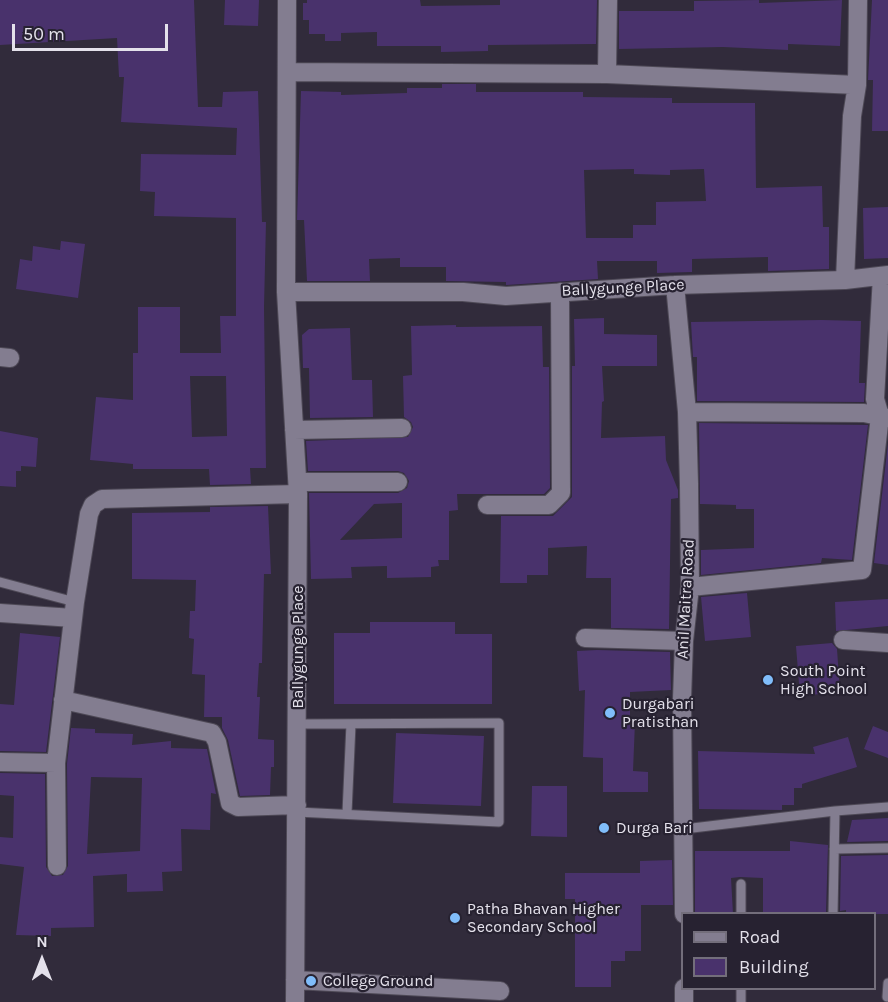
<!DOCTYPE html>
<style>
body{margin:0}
#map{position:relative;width:888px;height:1002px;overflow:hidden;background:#312b3b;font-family:Karla,sans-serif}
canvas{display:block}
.legend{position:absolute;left:681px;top:912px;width:195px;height:78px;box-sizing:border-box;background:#272231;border:2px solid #736e7b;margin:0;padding:8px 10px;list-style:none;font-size:18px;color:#e4e1eb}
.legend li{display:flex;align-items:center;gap:12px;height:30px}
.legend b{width:30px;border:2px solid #736e7b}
.north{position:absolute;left:12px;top:930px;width:60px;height:60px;-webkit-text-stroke:4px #272231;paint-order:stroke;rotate:0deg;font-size:16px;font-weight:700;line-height:24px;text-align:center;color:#e4e1eb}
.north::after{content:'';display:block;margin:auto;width:21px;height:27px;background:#e4e1eb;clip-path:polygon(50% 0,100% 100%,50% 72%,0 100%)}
.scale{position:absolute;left:12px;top:24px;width:156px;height:27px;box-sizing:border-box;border:3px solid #e4e1eb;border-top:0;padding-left:8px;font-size:18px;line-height:21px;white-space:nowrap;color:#e4e1eb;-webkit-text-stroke:4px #272231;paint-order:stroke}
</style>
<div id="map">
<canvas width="888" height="1002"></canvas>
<ul class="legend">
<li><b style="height:8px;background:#837d90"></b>Road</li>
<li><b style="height:16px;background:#49326c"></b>Building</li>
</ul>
<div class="north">N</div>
<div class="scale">50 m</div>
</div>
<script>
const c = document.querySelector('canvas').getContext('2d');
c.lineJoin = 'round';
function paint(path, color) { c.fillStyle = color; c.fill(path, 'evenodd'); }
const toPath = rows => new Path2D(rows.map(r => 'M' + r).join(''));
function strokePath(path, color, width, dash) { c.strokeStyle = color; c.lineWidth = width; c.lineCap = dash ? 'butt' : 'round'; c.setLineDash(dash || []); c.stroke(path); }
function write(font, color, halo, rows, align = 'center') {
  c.font = font + ' Karla,sans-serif'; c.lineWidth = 4.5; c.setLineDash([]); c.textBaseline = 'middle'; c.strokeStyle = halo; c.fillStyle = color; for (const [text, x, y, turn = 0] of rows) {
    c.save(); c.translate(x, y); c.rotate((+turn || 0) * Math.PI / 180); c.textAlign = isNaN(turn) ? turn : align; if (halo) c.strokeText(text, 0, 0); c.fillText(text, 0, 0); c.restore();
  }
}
paint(toPath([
 [0,0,194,0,198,107,222,107,223,92,258,91,262,222,266,222,264,307,266,468,250,468,251,484,210,485,209,469,133,469,133,464,90,460,96,397,133,400,133,353,138,353,138,307,180,307,180,353,221,353,220,316,236,316,236,218,154,216,155,192,140,191,141,154,236,155,237,128,121,122,124,77,119,77,117,38,0,45],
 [190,376,226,376,227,436,192,437],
 [225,0,259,0,258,26,224,25],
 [307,0,420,0,421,6,500,5,500,0,597,0,596,44,488,45,488,51,441,52,441,46,377,46,377,32,341,33,341,41,325,41,325,34,309,34,309,20,303,20,303,3,307,3],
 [759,0,759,3,842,0,840,46,788,44,788,50,723,47,619,49,619,11,694,11,694,1],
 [872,0,888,0,888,131,872,131,873,80,868,80],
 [442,84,476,84,476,92,583,92,583,97,672,98,672,103,755,103,756,188,822,186,823,227,829,227,829,269,768,271,768,257,692,259,692,272,657,273,657,261,597,261,598,279,506,285,506,282,446,281,446,267,400,267,400,258,369,259,370,281,307,281,304,220,297,220,301,91,341,92,341,95,407,93,407,88,442,88],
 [634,169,634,174,670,175,670,170,704,169,706,201,656,202,656,225,633,225,633,238,586,238,584,170],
 [888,207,888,258,864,259,863,208],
 [61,241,85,244,78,298,16,289,20,259,32,261,33,246,60,250],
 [604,318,604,334,657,335,657,366,602,366,604,401,602,402,601,438,665,436,666,460,678,490,678,498,671,499,669,629,611,628,611,578,586,578,587,546,548,548,548,575,527,575,527,583,500,583,501,516,553,516,572,497,572,366,575,366,574,319],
 [822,320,861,321,859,383,865,383,864,402,697,401,697,357,693,357,691,322],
 [456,325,456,327,542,326,543,367,549,367,550,488,544,494,457,494,458,510,449,511,449,560,438,560,439,566,431,567,431,577,387,578,387,566,351,567,352,578,311,579,309,493,398,493,407,488,409,481,404,473,398,471,308,471,306,441,408,437,413,427,411,422,404,417,403,376,412,375,411,326],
 [402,503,402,538,340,540,374,504],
 [350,328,352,380,372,380,373,417,310,418,309,368,303,368,302,335,309,329],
 [699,423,868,425,852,560,822,558,821,563,701,575,701,550,754,548,754,509,736,509,736,505,700,504],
 [0,431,38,438,36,467,21,466,21,471,16,471,16,487,0,486],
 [888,444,888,565,874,563],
 [268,506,271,574,264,574,262,663,259,663,257,697,260,697,258,739,274,740,274,767,271,767,270,795,240,796,228,740,222,728,222,717,204,717,205,675,192,674,194,639,189,638,190,611,195,611,196,580,132,579,132,513,210,512,210,507],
 [747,593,751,637,705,641,701,597],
 [888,599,888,626,836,631,835,602],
 [370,622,455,622,455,634,492,634,492,704,334,704,334,633,370,633],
 [20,633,60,637,46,752,0,751,0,704,14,705],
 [832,643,837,649,840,692,800,696,796,646],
 [597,650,670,652,671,690,630,692,630,722,635,722,633,771,648,772,648,792,603,792,603,758,583,757,585,690,579,691,577,651],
 [873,726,888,732,888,758,864,749],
 [71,728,95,729,95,733,133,734,132,745,171,741,171,748,207,749,216,794,211,793,210,830,181,829,182,871,162,872,163,891,127,892,127,874,93,876,94,927,51,928,51,936,16,935,24,867,0,864,0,837,13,838,14,796,0,795,0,773,45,774,46,867,52,876,63,875,68,866,67,764],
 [91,777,142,778,140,851,87,854],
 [396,733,484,736,481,806,393,803],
 [848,737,857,767,802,784,802,788,794,788,794,805,782,805,782,810,699,809,698,751,815,754,813,747],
 [532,786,567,786,567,837,531,836],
 [888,818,888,841,847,842,852,820],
 [790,841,828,845,826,912,763,914,763,878,740,877,731,878,733,914,695,914,695,851,790,851],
 [888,855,888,914,846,914,846,910,840,911,841,856],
 [672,860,673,905,641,905,641,951,625,951,625,961,611,961,611,987,575,987,575,899,565,899,565,873,640,873,640,861]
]), '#49326c');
const lane = toPath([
 [0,582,75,602],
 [835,811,888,807],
 [297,812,499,822,499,723,298,724],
 [347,813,351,724],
 [684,829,835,811,833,914],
 [834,849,888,848],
 [741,884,741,914],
 [741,988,741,1002],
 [887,997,888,983]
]);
const street = toPath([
 [287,0,286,292,298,494,295,1002],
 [288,72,607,74,857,85,852,116,845,280],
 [607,74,608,0],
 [857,85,858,0],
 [675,285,687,412,689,484,690,587,684,641,682,699,684,914],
 [286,292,463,292,506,296,675,285,845,280,888,275],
 [0,357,10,358],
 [687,412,864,413,888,418],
 [294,430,402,428],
 [298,482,398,482],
 [487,505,549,505,561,493,560,292],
 [690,587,862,570,880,416,875,399,882,276],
 [0,613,73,618],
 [585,638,684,641],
 [843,640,888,643],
 [63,700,212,733,217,742,230,803,238,807,297,805],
 [0,762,56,763],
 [57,866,56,763,75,602,89,514,93,505,102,499,298,494],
 [295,980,500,991],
 [684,1002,684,988]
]);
strokePath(lane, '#4e4956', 11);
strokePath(street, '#4e4956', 20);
strokePath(lane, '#837d90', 9);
strokePath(street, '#837d90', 18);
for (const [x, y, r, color] of [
 [768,680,6,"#80bdfa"],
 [610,713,6,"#80bdfa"],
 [604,828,6,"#80bdfa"],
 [455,918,6,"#80bdfa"],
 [311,981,6,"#80bdfa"]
]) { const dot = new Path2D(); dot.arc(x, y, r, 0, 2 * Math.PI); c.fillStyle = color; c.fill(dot); strokePath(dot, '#272231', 2); }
write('16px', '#e4e1eb', '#272231', [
 ["Ballygunge Place",623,288,-3],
 ["Anil Maitra Road",686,599,-87],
 ["Ballygunge Place",298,647,-90]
]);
write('16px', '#e4e1eb', '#272231', [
 ["South Point",780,671],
 ["High School",780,689],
 ["Durgabari",622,704],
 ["Pratisthan",622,722],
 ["Durga Bari",616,828],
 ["Patha Bhavan Higher",467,909],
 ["Secondary School",467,927],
 ["College Ground",323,981]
], 'left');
</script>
